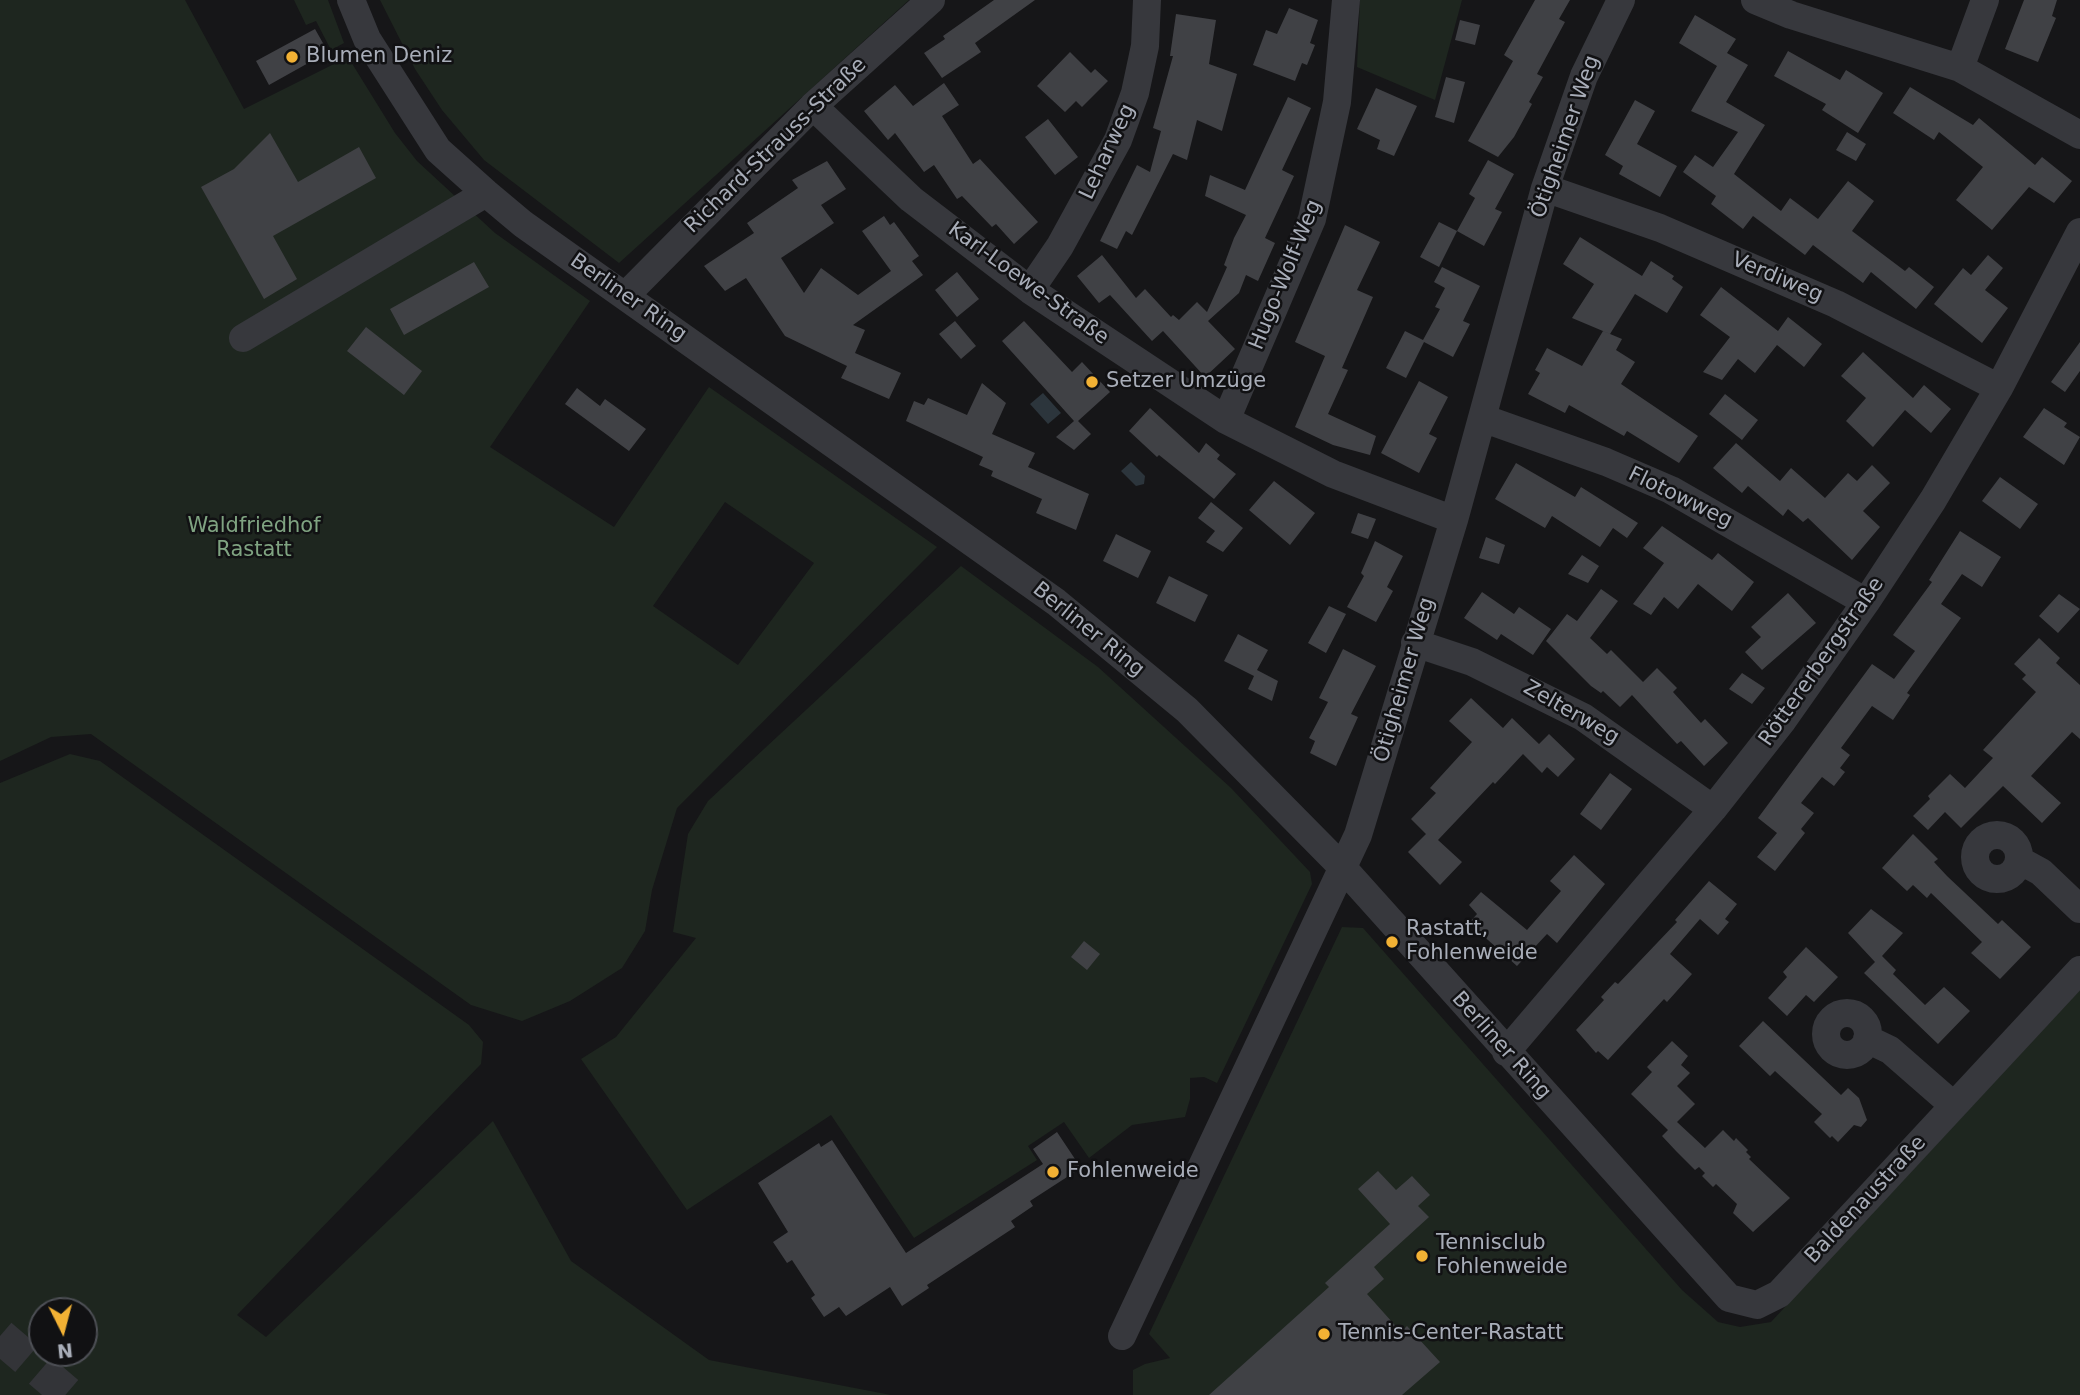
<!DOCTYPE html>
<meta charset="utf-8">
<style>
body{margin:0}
#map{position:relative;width:2080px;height:1395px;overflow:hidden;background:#161618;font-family:"DejaVu Sans",sans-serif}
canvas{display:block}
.north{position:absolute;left:28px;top:1297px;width:70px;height:70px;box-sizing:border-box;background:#111113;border:2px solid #4d4f55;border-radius:50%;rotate:174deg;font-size:19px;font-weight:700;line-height:28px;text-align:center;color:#a8adb8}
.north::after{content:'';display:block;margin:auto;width:24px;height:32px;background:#f2b134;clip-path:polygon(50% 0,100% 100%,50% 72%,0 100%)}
</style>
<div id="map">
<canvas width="2080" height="1395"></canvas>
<div class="north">N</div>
</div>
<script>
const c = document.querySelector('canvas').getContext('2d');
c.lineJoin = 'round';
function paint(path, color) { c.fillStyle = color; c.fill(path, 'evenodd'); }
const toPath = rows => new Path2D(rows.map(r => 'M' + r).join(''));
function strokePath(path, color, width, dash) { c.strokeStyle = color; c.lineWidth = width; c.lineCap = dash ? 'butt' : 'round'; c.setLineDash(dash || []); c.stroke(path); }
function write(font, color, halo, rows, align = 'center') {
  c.font = font + ' "DejaVu Sans",sans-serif'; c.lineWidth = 5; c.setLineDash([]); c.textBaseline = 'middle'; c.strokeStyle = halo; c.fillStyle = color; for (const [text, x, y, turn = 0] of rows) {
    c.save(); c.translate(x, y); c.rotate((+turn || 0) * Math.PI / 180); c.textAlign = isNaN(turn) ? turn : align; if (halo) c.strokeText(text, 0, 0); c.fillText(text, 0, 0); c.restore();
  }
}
paint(toPath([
 [0,0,185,0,244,109,348,57,395,133,417,161,495,233,590,301,490,447,614,527,709,387,937,547,677,808,652,890,645,931,622,968,570,1001,522,1021,471,1005,91,734,51,737,0,761],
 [725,502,814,563,738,665,653,606],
 [294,0,328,0,344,43,331,50,316,21,306,25],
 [380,0,909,0,619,263,484,160,442,110,415,69],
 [1360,0,1462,0,1435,100,1357,67],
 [961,566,1098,667,1231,788,1310,872,1312,884,1217,1083,1204,1077,1190,1078,1190,1099,1185,1117,1132,1125,1089,1158,1064,1122,1028,1146,1037,1160,914,1238,831,1115,687,1210,581,1059,616,1037,696,938,673,932,688,834,708,801],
 [70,754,100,761,469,1025,483,1042,481,1064,237,1315,266,1337,493,1121,571,1261,709,1360,891,1395,0,1395,0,783],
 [42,1311,84,1311,84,1353,42,1353],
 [1342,927,1363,928,1682,1290,1718,1322,1740,1327,1771,1322,2080,990,2080,1395,1133,1395,1133,1370,1145,1364,1170,1358,1149,1334]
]), '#1e261f');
paint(toPath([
 [1043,393,1061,413,1048,424,1030,404],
 [1131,462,1145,476,1144,484,1136,486,1121,471]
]), '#2c353c');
paint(toPath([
 [994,0,1035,0,975,43,981,52,942,78,924,53,945,39,943,36],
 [1535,0,1570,0,1559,19,1565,22,1537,74,1543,77,1529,102,1532,104,1514,137,1498,157,1468,141,1513,61,1504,55],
 [2024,0,2057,0,2052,16,2056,18,2038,62,2005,49],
 [1289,8,1318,20,1310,43,1315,45,1307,65,1302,63,1295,81,1253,65,1266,30,1277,34],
 [1176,14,1216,20,1209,64,1237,74,1222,131,1197,120,1187,160,1173,154,1132,235,1126,231,1117,249,1100,241,1137,165,1150,172,1161,131,1153,128,1173,56,1170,56],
 [1695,15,1736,39,1727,53,1748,65,1726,102,1765,125,1734,174,1781,211,1790,198,1818,219,1848,181,1874,201,1852,231,1905,271,1909,267,1934,287,1916,309,1871,272,1863,283,1813,245,1805,255,1753,216,1743,229,1711,204,1716,196,1683,172,1695,155,1713,167,1738,132,1691,111,1717,66,1679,43],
 [1460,20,1480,25,1475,45,1455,40],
 [315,29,328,52,269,85,256,61],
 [1788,51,1840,80,1846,70,1883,93,1858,133,1822,110,1826,104,1774,76],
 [1070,52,1091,73,1095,69,1108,81,1082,107,1076,101,1065,112,1037,86],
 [1446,77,1465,82,1454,123,1435,117],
 [944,83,959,105,942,116,973,164,980,159,1038,222,1014,244,996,224,992,227,962,196,957,199,934,165,924,172,895,133,888,140,864,111,895,85,913,106],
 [1910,87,1973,125,1979,118,2035,165,2042,157,2072,181,2054,203,2029,187,1992,230,1956,200,1983,167,1939,132,1934,140,1893,113],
 [1376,88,1417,106,1394,156,1377,149,1380,140,1357,129],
 [1288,97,1311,108,1282,170,1294,176,1265,238,1275,243,1258,281,1246,275,1239,293,1208,321,1235,349,1205,377,1163,331,1152,341,1110,295,1099,303,1077,276,1102,255,1136,298,1145,289,1171,317,1173,315,1179,320,1197,302,1207,312,1227,267,1224,265,1234,238,1246,215,1205,196,1210,175,1245,190],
 [1635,100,1655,111,1637,144,1677,166,1660,197,1619,174,1623,166,1605,155],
 [1048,119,1078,157,1055,175,1025,137],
 [1847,132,1866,144,1856,161,1836,150],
 [270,133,298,182,359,147,376,178,273,236,297,279,264,299,201,187,234,169],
 [1488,160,1514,174,1495,209,1502,212,1484,246,1457,231,1475,198,1469,194],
 [827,161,846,189,821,205,834,223,781,258,804,293,821,268,858,295,891,271,862,231,884,216,890,225,894,222,919,256,912,261,923,275,853,325,865,330,855,353,901,373,889,399,841,378,847,366,785,336,746,278,725,291,704,266,754,233,747,223,798,188,792,180],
 [1439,222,1457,231,1439,267,1420,257],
 [1345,225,1380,242,1357,290,1373,297,1342,368,1348,370,1328,414,1376,436,1370,455,1333,445,1295,427,1325,356,1295,342],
 [1580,237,1642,276,1651,261,1674,276,1672,279,1683,287,1667,313,1635,294,1610,334,1572,318,1594,284,1563,264],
 [1988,255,2003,268,1985,290,2008,308,1982,343,1934,304,1963,268,1971,275],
 [474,262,489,287,404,335,390,309],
 [1442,267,1480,286,1463,321,1470,324,1453,357,1424,342,1406,378,1386,368,1405,331,1423,340,1440,309,1435,307,1445,288,1434,282],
 [957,272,979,299,957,317,935,290],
 [1721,287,1778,331,1788,317,1822,344,1804,367,1777,345,1755,373,1738,359,1722,380,1703,372,1730,337,1700,315],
 [955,321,976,346,961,359,939,334],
 [1024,321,1072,372,1082,362,1110,392,1078,421,1091,434,1074,450,1056,437,1074,421,1002,341],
 [366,327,422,371,404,395,347,351],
 [1603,331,1622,339,1616,350,1635,362,1621,384,1698,436,1679,463,1627,431,1624,436,1569,405,1565,413,1528,394,1540,373,1535,370,1547,348,1582,366],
 [2080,342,2080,371,2065,392,2051,382],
 [1863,352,1913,398,1924,385,1951,409,1931,433,1905,410,1873,447,1846,421,1866,398,1841,376],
 [1419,381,1448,397,1429,434,1437,438,1419,473,1381,453],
 [982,383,1006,403,992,434,1035,453,1028,467,1089,494,1076,530,1036,513,1042,499,991,476,993,471,979,465,983,457,906,421,914,401,924,405,928,398,967,415],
 [577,388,600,406,605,399,646,429,629,451,565,404],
 [1725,394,1758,420,1742,440,1709,414],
 [1150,408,1199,453,1206,443,1220,455,1217,459,1236,474,1214,499,1159,455,1157,457,1129,431],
 [2044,408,2067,423,2064,427,2080,437,2064,465,2023,437],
 [1736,443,1780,481,1791,468,1825,498,1848,473,1857,481,1872,465,1890,483,1863,511,1880,527,1852,560,1808,518,1803,522,1788,509,1783,516,1748,486,1742,493,1713,468],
 [1516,463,1575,497,1581,487,1638,523,1627,538,1613,528,1600,547,1552,516,1545,528,1495,499],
 [2000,477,2038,504,2020,529,1982,501],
 [1274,481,1315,513,1290,545,1249,510],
 [1211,502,1243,528,1223,552,1206,542,1215,531,1198,518],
 [1358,513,1376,519,1368,539,1351,533],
 [1662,526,1712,560,1718,553,1754,582,1732,611,1698,584,1678,609,1664,597,1651,615,1633,604,1664,563,1643,548],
 [1960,531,2001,557,1982,587,1962,574,1941,604,1961,618,1907,693,1910,695,1893,720,1872,706,1841,748,1850,755,1840,768,1845,772,1834,786,1822,777,1801,803,1814,813,1801,829,1805,833,1775,871,1757,857,1777,833,1758,818,1872,664,1894,679,1915,651,1893,635,1932,582,1929,580],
 [1116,534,1151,551,1138,578,1103,561],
 [1486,537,1505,545,1499,564,1479,558],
 [1375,541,1403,556,1387,587,1393,591,1376,622,1347,607,1364,576,1361,573],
 [1582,555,1599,566,1588,583,1568,574],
 [1169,576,1208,595,1195,622,1156,603],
 [1601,589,1618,601,1590,638,1607,654,1611,650,1643,682,1657,668,1677,688,1673,692,1701,723,1705,719,1728,743,1704,766,1681,741,1677,744,1632,695,1620,707,1603,691,1601,693,1591,686,1546,641,1567,614,1577,621],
 [1482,592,1514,614,1519,607,1551,629,1533,655,1501,634,1497,640,1464,618],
 [1788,593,1816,623,1762,670,1745,652,1761,637,1751,627],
 [2059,594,2080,609,2058,633,2039,616],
 [1329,606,1346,614,1326,653,1308,643],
 [1238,634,1268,650,1257,670,1278,681,1272,701,1248,689,1254,676,1224,661],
 [2039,638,2060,658,2056,663,2080,685,2080,739,2072,732,2031,776,2061,803,2042,823,2003,786,1961,828,1945,812,1928,830,1913,816,1930,799,1928,796,1950,774,1965,788,1993,758,1983,750,2036,692,2022,679,2026,675,2014,664],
 [1343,649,1376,666,1351,714,1358,717,1336,766,1310,753,1315,741,1309,738,1328,702,1319,698],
 [1742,673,1765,688,1752,704,1729,689],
 [1471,698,1503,728,1512,718,1539,744,1549,734,1575,759,1558,777,1547,767,1542,773,1523,754,1495,784,1493,782,1438,840,1462,862,1440,885,1408,852,1426,834,1411,819,1436,793,1430,788,1472,742,1449,721],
 [1610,773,1632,789,1601,830,1580,814],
 [1913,834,1938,859,1934,862,1947,876,1998,924,2002,920,2031,947,2000,979,1971,953,1982,942,1931,893,1927,898,1913,885,1907,891,1882,868],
 [1574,855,1605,884,1557,943,1547,934,1517,966,1469,923,1477,914,1469,905,1481,892,1527,930,1561,891,1550,881],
 [1709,881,1737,904,1725,919,1729,922,1718,935,1700,919,1670,954,1692,974,1667,1002,1664,999,1608,1060,1598,1051,1596,1053,1576,1030,1604,1000,1601,997,1615,982,1618,984,1677,922,1675,920],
 [1871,909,1903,933,1882,956,1896,970,1893,974,1925,1005,1944,987,1970,1011,1938,1044,1864,973,1875,962,1848,933],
 [1084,941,1100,954,1087,970,1071,957],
 [1806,947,1838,977,1814,1002,1806,995,1787,1016,1768,998,1787,977,1783,972],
 [1763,1021,1841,1095,1848,1088,1859,1098,1867,1120,1861,1127,1854,1125,1838,1142,1832,1136,1830,1138,1814,1122,1822,1114,1775,1071,1770,1076,1739,1046],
 [1672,1041,1688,1056,1681,1065,1690,1073,1677,1086,1695,1104,1677,1122,1705,1148,1723,1130,1734,1141,1736,1138,1748,1150,1746,1152,1751,1157,1749,1159,1790,1198,1753,1232,1733,1213,1737,1204,1716,1184,1713,1187,1702,1176,1705,1173,1699,1167,1695,1170,1676,1151,1662,1136,1668,1130,1631,1094,1652,1072,1647,1067],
 [1057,1132,1081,1168,1030,1201,1033,1206,1011,1221,1015,1227,927,1285,929,1288,902,1306,890,1287,846,1316,839,1307,824,1317,811,1298,815,1295,792,1260,787,1263,773,1242,788,1232,758,1183,819,1143,821,1147,832,1140,906,1253,1043,1164,1033,1149],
 [1378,1171,1396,1190,1412,1176,1430,1195,1418,1206,1429,1217,1374,1267,1384,1279,1367,1294,1401,1332,1407,1326,1440,1362,1402,1395,1209,1395,1329,1287,1325,1283,1390,1224,1358,1189]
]), '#404145');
strokePath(toPath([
 [0,1336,69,1395]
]), '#333438', 35, [35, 18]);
strokePath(toPath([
 [351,0,367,39,438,150,486,193,523,224,1056,602,1187,710,1344,869,1729,1298,1757,1305,1779,1294,2080,970],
 [1755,0,1791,15,1960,68,2080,135],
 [1960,68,1985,0],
 [813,106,911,199,1030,290,1226,420,1333,474,1454,520],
 [1545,188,1660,228,1836,304,1999,388],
 [1030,290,1060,246,1118,140,1135,93,1145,46,1147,0],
 [626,295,813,106,931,0],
 [243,338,486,193],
 [1482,418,1606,462,1671,490,1866,602],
 [1226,420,1312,219,1337,102,1346,0],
 [1415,643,1472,662,1583,717,1713,809],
 '1975 857a22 22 0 1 1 44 0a22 22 0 1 1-44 0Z',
 [2019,860,2041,872,2080,909],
 '1826 1034a21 21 0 1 1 42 0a21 21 0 1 1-42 0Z',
 [1867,1039,1890,1050,1953,1105],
 [1506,1052,1713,809,1783,720,1866,602,1933,500,1999,388,2080,232],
 [1122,1336,1358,835,1454,520,1545,188,1584,76,1621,0]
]), '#37383d', 28);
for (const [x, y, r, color] of [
 [292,57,7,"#f2b134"],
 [1092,382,7,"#f2b134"],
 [1392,942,7,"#f2b134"],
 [1053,1172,7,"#f2b134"],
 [1422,1256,7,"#f2b134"],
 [1324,1334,7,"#f2b134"]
]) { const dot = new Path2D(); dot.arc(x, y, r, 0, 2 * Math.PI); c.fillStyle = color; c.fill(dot); strokePath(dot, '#111113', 2.5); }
write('21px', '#a8adb8', '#111113', [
 ["Blumen Deniz",306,57],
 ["Setzer Umzüge",1106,382],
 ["Rastatt,",1406,930],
 ["Fohlenweide",1406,954],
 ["Fohlenweide",1067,1172],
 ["Tennisclub",1436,1244],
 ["Fohlenweide",1436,1268],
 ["Tennis-Center-Rastatt",1338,1334]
], 'left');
write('21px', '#a8adb8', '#111113', [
 ["Ötigheimer Weg",1566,137,-71],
 ["Richard-Strauss-Straße",776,146,-44],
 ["Leharweg",1108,152,-65],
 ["Hugo-Wolf-Weg",1286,275,-68],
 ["Verdiweg",1777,278,23],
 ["Karl-Loewe-Straße",1028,284,36],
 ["Berliner Ring",628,298,35],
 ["Flotowweg",1680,498,26],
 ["Berliner Ring",1088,630,39],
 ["Röttererbergstraße",1822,662,-55],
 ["Ötigheimer Weg",1405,680,-74],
 ["Zelterweg",1571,713,30],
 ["Berliner Ring",1501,1046,48],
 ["Baldenaustraße",1866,1200,-47]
]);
write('21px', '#7fa381', '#111113', [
 ["Waldfriedhof",254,527],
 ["Rastatt",254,551]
]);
</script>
